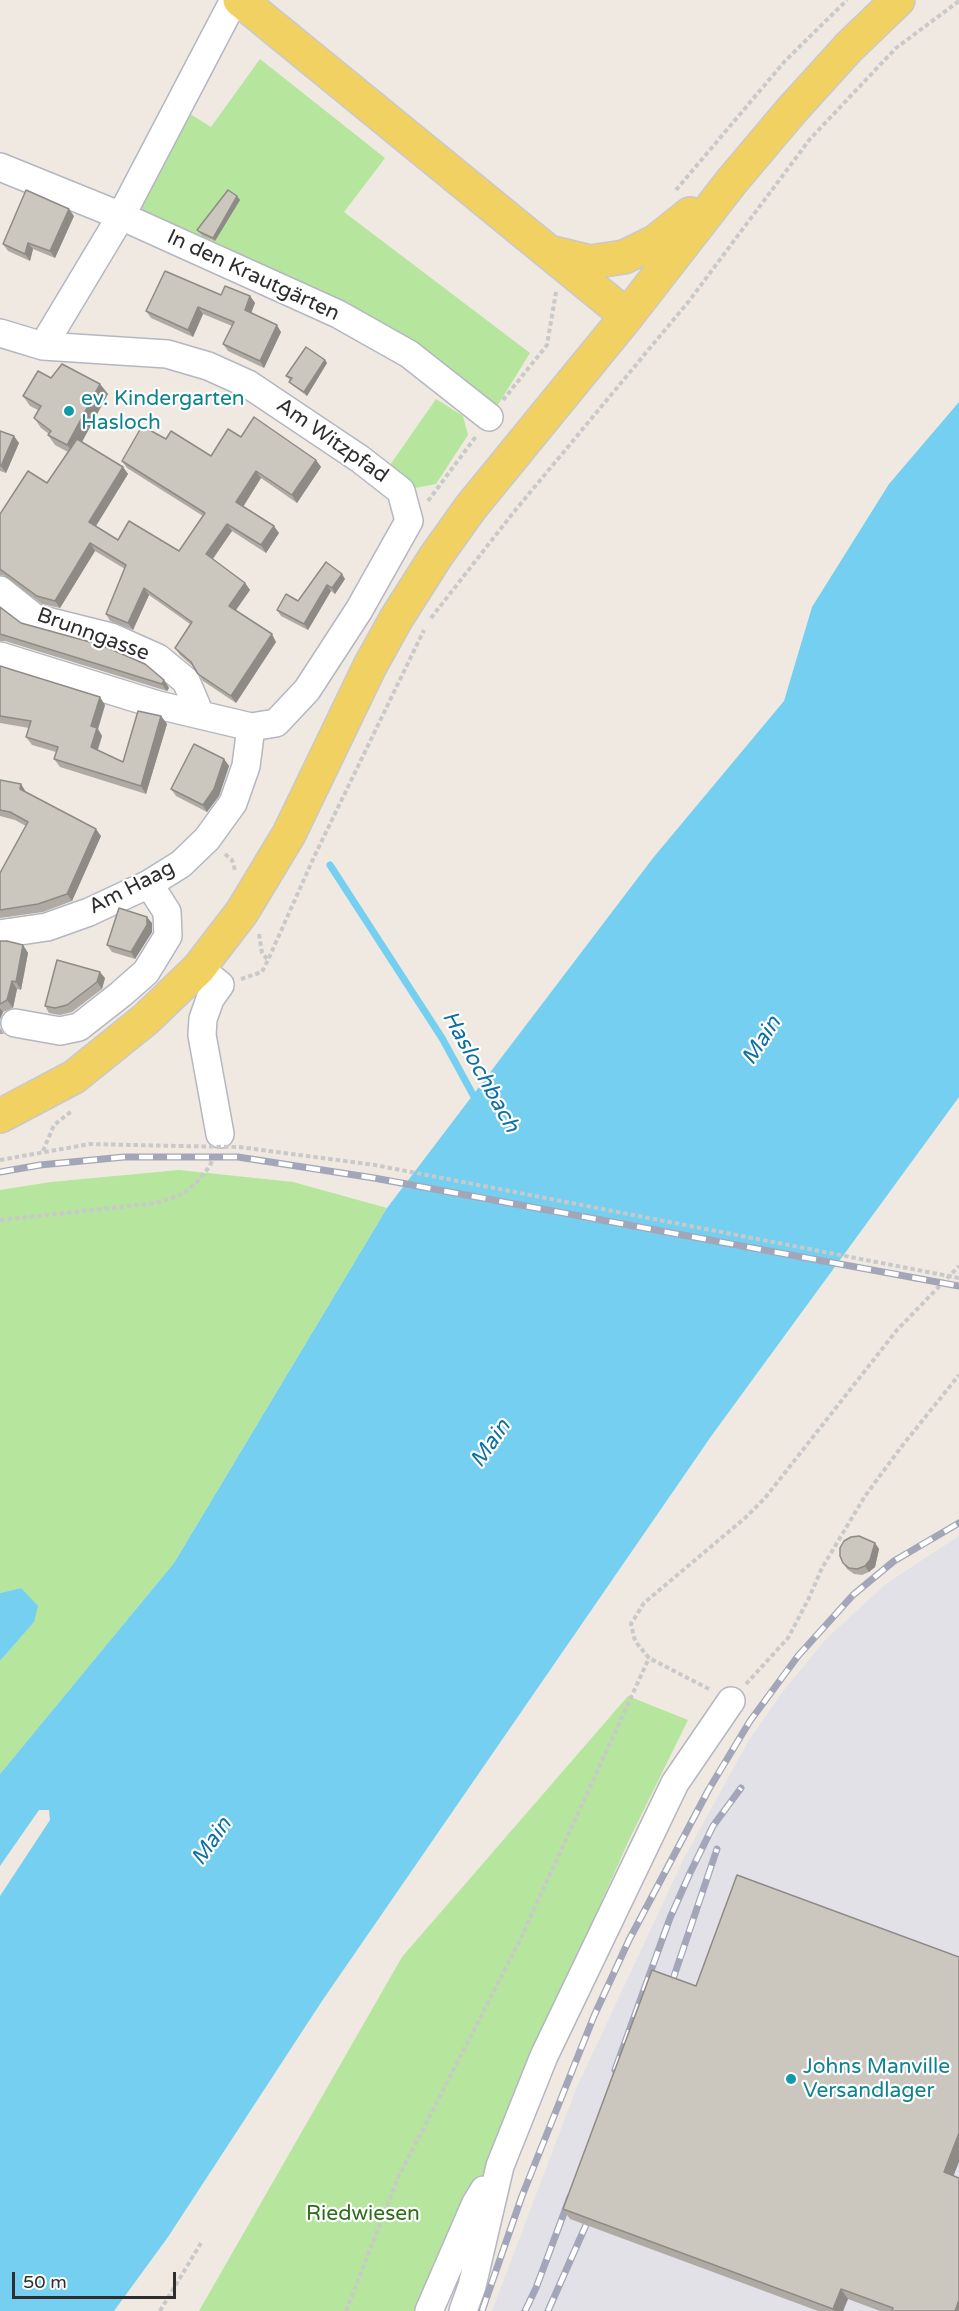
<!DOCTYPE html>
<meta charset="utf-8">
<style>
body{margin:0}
#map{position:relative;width:959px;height:2311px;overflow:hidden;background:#efe9e1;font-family:"Varela Round",sans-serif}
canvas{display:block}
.scale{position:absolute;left:12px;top:2272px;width:164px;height:27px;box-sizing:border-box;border:3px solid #2e2e2e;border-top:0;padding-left:8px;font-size:18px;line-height:21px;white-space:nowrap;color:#2e2e2e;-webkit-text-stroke:4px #fff;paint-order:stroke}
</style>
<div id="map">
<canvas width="959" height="2311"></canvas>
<div class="scale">50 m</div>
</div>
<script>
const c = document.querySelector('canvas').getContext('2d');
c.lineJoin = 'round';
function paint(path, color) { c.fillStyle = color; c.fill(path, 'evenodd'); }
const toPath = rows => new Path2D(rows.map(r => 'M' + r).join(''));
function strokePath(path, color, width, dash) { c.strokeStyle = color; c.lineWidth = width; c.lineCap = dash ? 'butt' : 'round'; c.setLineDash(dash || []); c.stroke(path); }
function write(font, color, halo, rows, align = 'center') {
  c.font = font + ' "Varela Round",sans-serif'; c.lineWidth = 4.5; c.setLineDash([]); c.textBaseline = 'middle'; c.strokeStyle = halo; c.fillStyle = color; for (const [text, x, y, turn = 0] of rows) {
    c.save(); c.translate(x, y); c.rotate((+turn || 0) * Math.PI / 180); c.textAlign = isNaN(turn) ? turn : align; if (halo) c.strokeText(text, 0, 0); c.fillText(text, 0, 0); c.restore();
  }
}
paint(toPath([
 [959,1536,959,2311,492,2311,576,2089,684,1858,749,1740,784,1690,827,1638,887,1583]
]), '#e3e1e8');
paint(toPath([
 [260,59,385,158,344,212,530,353,491,416,131,210,182,109,211,127],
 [436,399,463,416,468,435,436,484,415,488,390,465],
 [179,1170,293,1182,387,1208,174,1563,0,1774,0,1661,34,1622,21,1588,0,1593,0,1190,51,1182],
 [628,1696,688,1720,629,1840,513,2101,426,2311,199,2311,402,1957]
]), '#b6e59e');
paint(toPath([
 [959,402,959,1097,712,1435,322,2001,168,2237,114,2311,0,2311,0,1896,50,1820,49,1810,39,1810,0,1866,0,1774,174,1563,387,1208,653,858,784,701,812,607,889,484],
 [21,1588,38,1606,34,1622,0,1661,0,1593]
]), '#75cff0');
strokePath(toPath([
 [330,865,442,1038,477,1102]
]), '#75cff0', 7);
const minor = toPath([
 [0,167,121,216,338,314,409,354,489,417],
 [0,333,43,346,167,354,208,366,248,384,360,459,401,491,409,521,359,610,307,690,276,723,251,727,158,705,0,656],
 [43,346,121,216,234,0],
 [0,590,35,618,111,637,158,658,186,681,200,714],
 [0,934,47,927,89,912,149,884,181,864,207,839,233,803,246,766,251,727],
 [199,968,220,985,210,999,203,1019,202,1035,220,1134],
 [15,1023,60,1031,79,1027,121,994,146,972,168,936,167,912,149,884],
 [429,2311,476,2203,484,2190],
 [463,2311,472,2286,500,2166,544,2056,675,1783,731,1701]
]);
const major = toPath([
 [240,0,627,316],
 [553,253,590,262,624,257,655,242,690,214],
 [0,1116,74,1077,146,1019,199,968,242,912,289,834,370,666,396,619,436,556,471,507,627,316,732,181,791,111,849,47,898,0]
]);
strokePath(minor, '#b4b7c1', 30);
strokePath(major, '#c9c9c9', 36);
strokePath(toPath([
 [676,190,785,61,847,0],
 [503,400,547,345,556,292],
 [428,501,477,435],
 [431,618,513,513,689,301,810,139,896,48,959,1],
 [225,854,232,860,235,870],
 [259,934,262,953,268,960],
 [241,979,262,972,268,960,314,857,424,630],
 [43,1151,54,1125,73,1110],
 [0,1160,90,1144,179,1146],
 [0,1220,156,1203,183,1194,197,1182,210,1166,214,1155],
 [746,1684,788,1638,808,1600,822,1568,865,1496,902,1446,959,1375],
 [709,1689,649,1658,635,1641,631,1624,644,1603,745,1518,765,1498,897,1330,959,1266],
 [160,2311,201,2243],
 [346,2311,398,2178,519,1942,649,1658]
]), '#c9c9c9', 4, [4.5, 3]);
strokePath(minor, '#fff', 27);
strokePath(major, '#f2d163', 33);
const rail = toPath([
 [0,1172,40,1165,124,1157,238,1157,374,1178,959,1286],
 [671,1985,717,1849],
 [615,2070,670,1918,690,1873,713,1826,741,1788],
 [482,2311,522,2196,594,2016,629,1940,709,1789,750,1721,798,1656,853,1595,894,1561,959,1523],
 [525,2311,536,2288,570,2197],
 [548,2311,586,2225]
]);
strokePath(rail, '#a3a6b8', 7);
strokePath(rail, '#fff', 4.5, [14]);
strokePath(toPath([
 [179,1146,239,1147,375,1165,959,1278]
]), '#c9c9c9', 4, [4.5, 3]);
paint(toPath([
 [237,196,240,200,215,241,203,236,197,230],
 [74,216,55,258,33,249,30,261,8,251,3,244],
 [221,295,250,296,255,303,251,313,281,332,264,368,228,351,223,344,232,326,203,314,193,337,151,318,146,311],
 [325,360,327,363,307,396,292,385,289,382,290,380,286,376],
 [51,378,100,384,108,394,81,442,123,467,128,474,96,526,118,540,179,551,203,516,127,468,122,461,166,439,211,456,241,437,316,460,321,467,297,503,261,478,243,507,279,533,266,553,232,531,213,559,245,583,250,590,235,610,276,642,236,703,203,681,195,668,180,655,175,648,190,624,149,595,133,630,110,621,106,614,125,569,95,551,60,608,42,604,3,575,0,575,0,514,47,483,68,452,55,445,48,435,49,434,41,428,34,418,38,410,30,406,23,396],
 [0,431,19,443,6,473,0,471],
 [326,562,345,579,335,594,331,591,308,630,281,616,277,610,298,601],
 [0,607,21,623,164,680,169,688,167,691,5,641,0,641],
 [0,666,105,705,98,729,102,736,98,750,123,762,161,716,167,724,146,794,60,767,54,759,56,752,32,745,26,737,29,728,0,723],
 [224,759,229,766,219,796,207,812,176,796,171,789],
 [0,780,26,792,101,836,72,901,43,912,0,918,0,873,26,826,15,820,0,816],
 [152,923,152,932,135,959,112,952,107,945],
 [0,941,23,945,28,953,21,990,17,989,13,1008,3,1012,0,1019],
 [105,978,102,989,72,1012,60,1015,49,1013,45,1006],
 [0,1027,0,1028,4,1034,0,1034],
 [875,1543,879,1549,875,1567,869,1572,862,1575,854,1574,847,1569,843,1563],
 [954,2176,959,2311,880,2311,848,2299,843,2311,818,2311,570,2219,563,2209]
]), '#afaba4');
paint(toPath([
 [237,196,240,200,215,241,213,238],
 [69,209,74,216,55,258,50,251],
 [28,243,33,249,30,261,25,254],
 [250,296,255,303,250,316,245,310],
 [198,307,203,314,193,337,188,330],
 [277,325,281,332,264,368,260,361],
 [325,360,327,363,307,396,304,392],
 [100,384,108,394,75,455,67,445],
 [14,436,19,443,6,473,1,466],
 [316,460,321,467,297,503,292,495],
 [123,467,128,474,94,529,89,522],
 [256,471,261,478,241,510,236,502],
 [227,524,232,531,211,561,206,554],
 [274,526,279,533,266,553,261,545],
 [90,543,95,551,60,608,55,601],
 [342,574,345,579,335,594,332,588],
 [245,583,250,590,234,613,229,606],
 [327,585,331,591,308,630,304,624],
 [144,588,149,595,133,630,128,623],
 [272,634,276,642,236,703,231,696],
 [164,680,169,688,167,691,162,684],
 [100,697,105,705,98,729,102,736,96,754,91,747,91,726],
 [161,716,167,724,146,794,141,786],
 [224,759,229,766,219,796,207,812,203,805],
 [21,784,26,792,25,797,20,789],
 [96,829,101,836,72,901,67,894],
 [147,917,152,923,152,932,135,959,131,952],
 [23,945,28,953,21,990,16,982],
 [100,972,105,978,102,989,97,982],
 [12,981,17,989,13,1008,7,1000],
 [0,1008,3,1012,0,1019],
 [875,1543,879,1549,875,1567,869,1572,865,1566],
 [959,2133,959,2162,951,2182,944,2172],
 [841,2289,848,2299,843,2311,834,2311,833,2309],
 [959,2300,959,2311,955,2311]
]), '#8e8b86');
const building = toPath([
 [26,190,69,209,50,251,28,243,25,254,3,244,26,190],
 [228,190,237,196,213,238,200,232,197,230,228,190],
 [165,271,221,295,225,286,250,296,245,310,277,325,260,361,223,344,234,322,198,307,188,330,146,311,165,271],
 [306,347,325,360,304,392,289,382,292,378,286,376,306,347],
 [62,364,100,384,67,445,48,435,51,431,34,418,41,406,23,396,38,371,51,378,62,364],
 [254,417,316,460,292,495,256,471,236,502,274,526,261,545,227,524,206,554,245,583,229,606,272,634,231,696,198,674,191,662,175,648,192,622,144,588,128,623,106,614,126,565,90,543,55,601,37,596,0,569,0,514,28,471,47,483,77,439,123,467,89,522,118,540,129,521,179,551,205,513,122,461,142,426,166,439,171,431,211,456,228,429,241,437,254,417],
 [0,431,14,436,1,466,0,466,0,431],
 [326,562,342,574,332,588,327,585,304,624,277,610,286,594,298,601,326,562],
 [0,607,21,623,101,645,145,664,164,680,162,684,0,634,0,607],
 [0,666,100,697,91,726,97,728,91,747,123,762,138,711,161,716,141,786,54,759,58,747,26,737,31,721,0,716,0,666],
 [194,744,224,759,214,789,203,805,171,789,194,744],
 [0,780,21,784,20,789,96,829,67,894,38,904,0,910,0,873,28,822,10,812,0,810,0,780],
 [119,908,147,917,147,925,131,952,107,945,119,908],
 [0,941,7,941,23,945,16,982,12,981,7,1000,0,1004,0,941],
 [57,960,100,972,97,982,67,1005,55,1008,45,1006,57,960],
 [859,1536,875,1543,870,1560,865,1566,857,1569,849,1568,843,1563,840,1556,840,1548,844,1541,851,1537,859,1536],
 [737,1875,959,1957,959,2133,944,2172,959,2178,959,2300,955,2311,892,2311,893,2308,841,2289,833,2309,563,2209,652,1970,696,1986,737,1875]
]);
paint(building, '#cbc7bf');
strokePath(building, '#8e8b86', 1.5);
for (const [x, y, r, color] of [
 [69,411,6,"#0f9aa8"],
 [791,2079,6,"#0f9aa8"]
]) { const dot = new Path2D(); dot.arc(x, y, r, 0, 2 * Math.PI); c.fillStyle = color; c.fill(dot); strokePath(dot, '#fff', 2); }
write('21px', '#2e2e2e', '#fff', [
 ["In den Krautgärten",253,276,25],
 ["Am Witzpfad",332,441,35],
 ["Brunngasse",93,635,20],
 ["Am Haag",132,888,-27]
]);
write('21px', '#0d838f', '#fff', [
 ["ev. Kindergarten",81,399],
 ["Hasloch",81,423],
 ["Johns Manville",803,2067],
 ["Versandlager",803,2091]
], 'left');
write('21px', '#2c6e1b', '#fff', [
 ["Riedwiesen",363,2214]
]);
write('italic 22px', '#0d6fa3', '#fff', [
 ["Main",762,1041,-57],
 ["Haslochbach",480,1072,61],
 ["Main",491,1444,-55],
 ["Main",212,1842,-55]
]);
</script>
